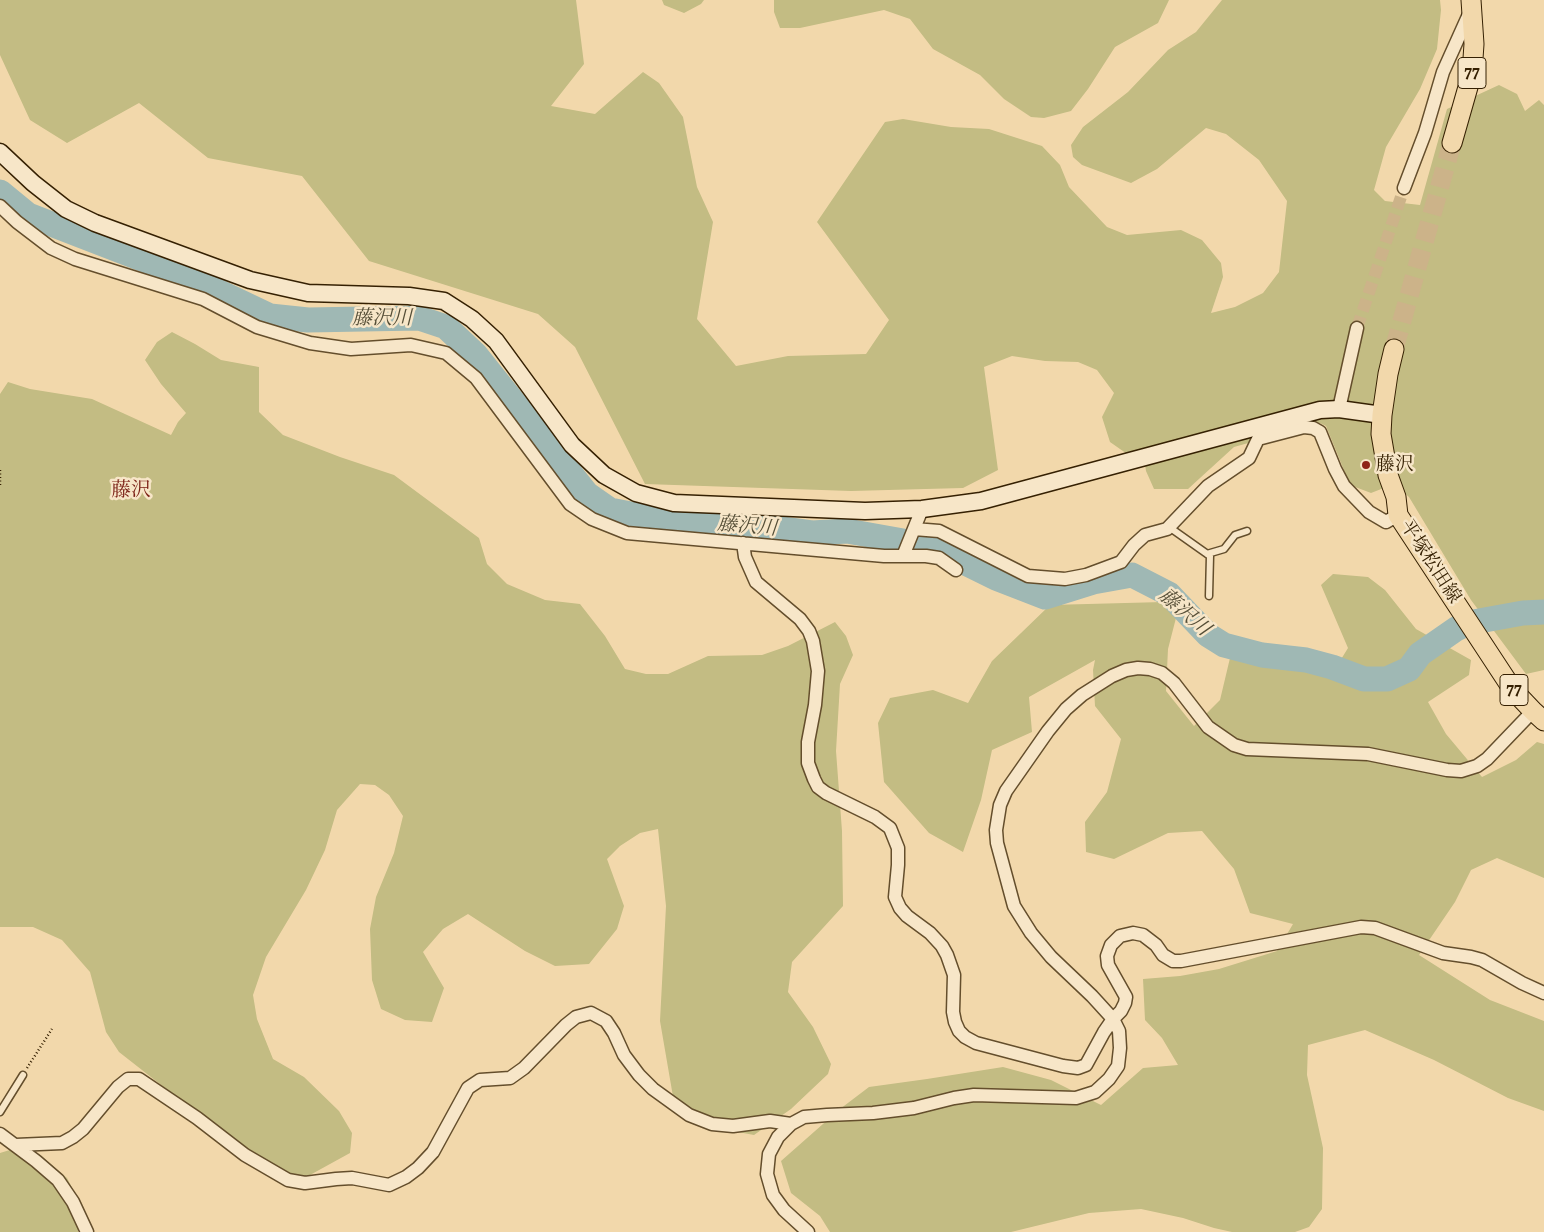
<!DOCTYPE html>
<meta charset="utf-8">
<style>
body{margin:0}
canvas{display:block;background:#f2d8ab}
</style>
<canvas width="1544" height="1232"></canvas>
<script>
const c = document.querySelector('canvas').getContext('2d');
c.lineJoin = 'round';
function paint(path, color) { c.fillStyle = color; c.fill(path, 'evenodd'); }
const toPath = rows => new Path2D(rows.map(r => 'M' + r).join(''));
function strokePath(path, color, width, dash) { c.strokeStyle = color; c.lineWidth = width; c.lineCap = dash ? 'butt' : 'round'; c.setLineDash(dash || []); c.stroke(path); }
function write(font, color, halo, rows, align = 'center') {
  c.font = font + ' Alegreya,"Noto Serif JP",serif'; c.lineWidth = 5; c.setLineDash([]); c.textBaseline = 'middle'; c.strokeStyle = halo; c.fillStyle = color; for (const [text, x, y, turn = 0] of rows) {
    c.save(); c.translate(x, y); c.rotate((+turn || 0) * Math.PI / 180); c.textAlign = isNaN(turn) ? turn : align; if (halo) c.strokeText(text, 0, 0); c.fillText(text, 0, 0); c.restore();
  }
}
paint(toPath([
 [0,0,576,0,584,64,551,106,595,114,643,72,659,83,683,117,697,187,713,222,697,319,736,366,788,356,866,354,889,320,817,222,885,122,903,119,951,127,989,129,1042,146,1060,165,1069,187,1107,227,1127,235,1181,230,1202,240,1221,263,1223,277,1211,313,1235,307,1263,293,1279,272,1287,201,1259,160,1226,134,1206,128,1157,169,1131,183,1082,165,1073,157,1071,145,1083,127,1128,92,1168,50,1196,32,1222,0,1440,0,1441,10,1437,49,1420,89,1386,147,1374,190,1385,201,1420,205,1447,109,1499,85,1517,94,1525,111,1539,100,1544,105,1544,670,1526,674,1471,600,1409,497,1394,484,1371,493,1350,485,1326,426,1320,423,1234,447,1188,489,1154,489,1146,471,1144,458,1130,456,1110,442,1102,417,1114,393,1097,370,1078,362,1045,361,1012,356,984,367,998,470,963,488,851,491,645,484,575,347,538,314,369,261,302,176,208,158,139,103,67,143,30,120,0,55],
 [662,0,704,0,701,4,684,13,664,5],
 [774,0,1169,0,1158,23,1115,47,1088,89,1071,111,1044,118,1031,117,1004,99,980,75,933,49,910,19,884,10,800,28,780,28,774,12],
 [172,332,195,344,221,360,259,367,259,412,283,435,340,457,394,475,479,538,487,564,507,584,545,600,580,604,605,636,625,669,646,674,668,674,708,656,762,655,788,646,835,622,846,636,853,655,840,684,836,751,842,831,843,906,792,962,788,992,813,1027,831,1064,828,1074,791,1109,754,1135,690,1123,676,1114,660,1021,666,906,658,829,640,833,620,846,607,859,624,906,617,929,589,964,555,966,525,951,468,914,443,929,423,952,444,988,432,1022,405,1020,381,1009,372,980,370,929,376,897,394,853,403,816,389,795,375,785,360,784,337,810,325,850,306,890,266,957,253,995,257,1019,273,1059,304,1077,339,1111,352,1133,350,1153,290,1186,119,1052,106,1032,90,972,62,940,33,927,0,927,0,394,8,382,30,389,92,399,171,435,178,422,186,413,161,384,145,360,157,342],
 [1333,574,1368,577,1385,590,1416,629,1471,660,1469,675,1428,702,1446,734,1482,777,1516,760,1537,742,1544,744,1544,878,1497,858,1471,870,1455,902,1419,955,1490,1000,1544,1021,1544,1111,1508,1098,1434,1060,1365,1030,1308,1045,1307,1075,1323,1148,1322,1209,1309,1227,1295,1232,1232,1232,1214,1228,1183,1218,1141,1209,1089,1213,1011,1232,830,1232,820,1216,791,1193,781,1161,840,1109,869,1087,927,1079,1003,1067,1051,1080,1101,1105,1143,1068,1178,1065,1162,1038,1145,1020,1143,979,1180,976,1219,969,1277,951,1293,924,1250,913,1234,869,1202,831,1168,833,1114,859,1086,852,1085,822,1107,792,1121,739,1095,706,1093,670,1095,660,1029,697,1032,732,992,750,981,800,963,852,929,833,884,782,878,723,890,698,933,690,968,703,992,661,1050,605,1163,602,1176,618,1168,649,1166,691,1194,726,1220,700,1230,658,1340,661,1348,648,1321,585],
 [13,1149,39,1154,67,1178,79,1201,78,1232,0,1232,0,1153]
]), '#c3bc83');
strokePath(toPath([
 [0,192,28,215,186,276,270,316,308,320,419,318,446,327,476,355,587,494,610,510,646,517,782,529,812,533,847,531,931,546,996,578,1045,597,1093,582,1132,575,1169,594,1208,635,1224,645,1262,655,1306,660,1332,667,1364,679,1387,679,1409,669,1420,654,1456,629,1468,623,1523,613,1544,612]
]), '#9fb8b4', 25);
strokePath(toPath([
 [1357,328,1404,188]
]), '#ccb389', 12, [12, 6]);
strokePath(toPath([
 [1394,349,1452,143]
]), '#ccb389', 19, [19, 9]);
const lane = toPath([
 [1169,527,1210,556,1209,596],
 [1207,554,1224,549,1235,535,1247,531],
 [0,1112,23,1075]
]);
const street = toPath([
 [1404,188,1425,133,1443,72,1470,12],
 [0,206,17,222,51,248,75,259,203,299,257,327,310,343,351,349,411,345,446,353,476,378,570,504,592,519,627,533,884,556,926,556,939,558,956,570],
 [1339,409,1357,328],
 [914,529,939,531,1028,576,1065,579,1086,575,1121,562,1134,545,1145,535,1167,529,1208,486,1249,458,1258,439,1304,427,1313,428,1320,432,1335,469,1344,486,1369,512,1386,522,1398,515],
 [743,543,745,557,756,582,800,619,809,631,813,641,818,671,815,705,808,742,808,763,814,779,818,787,826,793,875,817,890,828,898,848,898,865,895,897,900,908,907,916,930,933,942,946,947,955,954,975,953,1012,955,1022,959,1031,965,1037,976,1043,1063,1066,1078,1068,1086,1065,1104,1032,1113,1019,1121,1011,1125,1003,1126,997,1108,965,1107,956,1111,945,1120,936,1133,933,1143,935,1156,945,1163,955,1173,961,1181,961,1361,927,1375,928,1443,953,1471,957,1482,960,1522,983,1544,993],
 [903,556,922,509],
 [0,1134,36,1161,58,1180,73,1202,87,1232],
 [16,1145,62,1143,73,1137,83,1129,118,1087,128,1079,139,1079,197,1118,245,1155,288,1180,305,1183,336,1179,352,1178,389,1185,406,1177,418,1168,433,1152,468,1088,480,1080,510,1078,524,1068,566,1025,576,1017,591,1013,606,1021,614,1033,624,1055,639,1075,653,1089,689,1115,712,1124,733,1126,770,1121,791,1124],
 [808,1232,784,1210,773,1195,767,1174,769,1154,778,1137,791,1124,804,1117,827,1115,873,1113,914,1108,954,1098,974,1095,1076,1098,1095,1092,1109,1079,1118,1066,1120,1048,1119,1031,1113,1019,1092,996,1051,957,1031,933,1014,906,997,843,996,830,1000,805,1006,791,1048,731,1066,709,1082,695,1112,676,1126,670,1138,668,1150,669,1162,673,1174,683,1208,727,1234,745,1247,749,1368,754,1447,770,1461,771,1477,766,1487,759,1533,711]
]);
const secondary = toPath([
 [0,152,33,183,66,209,95,223,250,280,308,293,409,296,444,301,472,319,496,341,572,445,604,475,636,493,674,503,865,511,922,509,981,501,1320,410,1339,409,1382,415]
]);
const primary = toPath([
 [1452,143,1472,73,1474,44,1471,0],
 [1394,349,1388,374,1382,415,1381,434,1388,475,1396,497,1398,515,1513,690,1533,711,1544,721]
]);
strokePath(lane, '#644e2c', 9);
strokePath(street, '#644e2c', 15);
strokePath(secondary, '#352002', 19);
strokePath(primary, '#352002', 21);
strokePath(toPath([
 [0,470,0,485],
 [27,1068,52,1029]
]), '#352002', 2.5, [1, 2.5]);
strokePath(lane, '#f7e6c8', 6);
strokePath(street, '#f7e6c8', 12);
strokePath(secondary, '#f7e6c8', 16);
strokePath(primary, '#f2d8ab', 19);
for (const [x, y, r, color] of [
 [1366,465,5,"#8f2418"]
]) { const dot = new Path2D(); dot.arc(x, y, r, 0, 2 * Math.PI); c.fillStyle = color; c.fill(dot); strokePath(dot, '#f7e6c8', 2); }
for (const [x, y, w] of [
 [1472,73,28],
 [1514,690,28]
]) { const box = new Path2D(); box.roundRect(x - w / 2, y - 15.5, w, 31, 4); c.fillStyle = '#f7e6c8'; c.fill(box); strokePath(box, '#352002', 1); }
write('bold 18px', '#352002', null, [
 ["77",1472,73],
 ["77",1514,690]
]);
write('19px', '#352002', '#f7e6c8', [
 ["藤沢",1376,465]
], 'left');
write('19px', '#352002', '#f7e6c8', [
 ["平塚松田線",1430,562,57]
]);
write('italic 20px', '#554e37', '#f7e6c8', [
 ["藤沢川",382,319],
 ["藤沢川",747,527,5],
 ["藤沢川",1184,613,41]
]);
write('20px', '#7a1f14', '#f7e6c8', [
 ["藤沢",131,491]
]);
</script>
